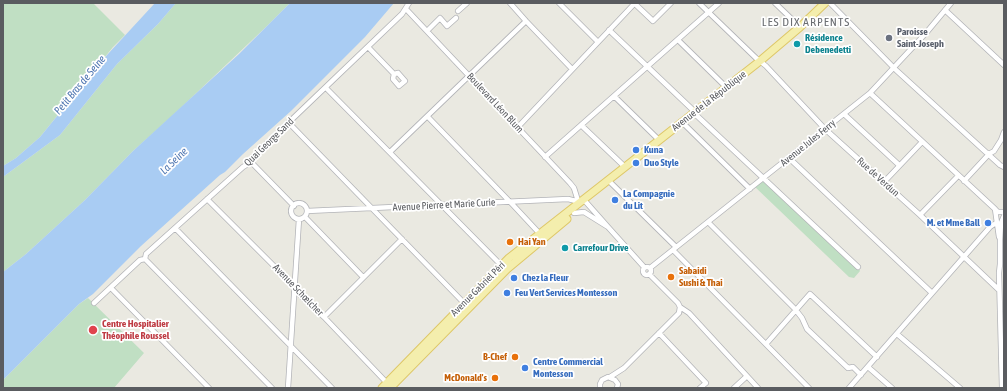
<!DOCTYPE html>
<meta charset="utf-8">
<style>
body{margin:0}
#map{position:relative;width:1007px;height:391px;overflow:hidden;background:#eae9e1;font-family:"Asap Condensed",sans-serif}
canvas{display:block}
.frame{position:absolute;inset:0;border:4px solid #5a5c60;pointer-events:none}
</style>
<div id="map">
<canvas width="1007" height="391"></canvas>
<div class="frame"></div>
</div>
<script>
const c = document.querySelector('canvas').getContext('2d');
c.lineJoin = 'round';
function paint(path, color) { c.fillStyle = color; c.fill(path, 'evenodd'); }
const toPath = rows => new Path2D(rows.map(r => 'M' + r).join(''));
function strokePath(path, color, width, dash) { c.strokeStyle = color; c.lineWidth = width; c.lineCap = dash ? 'butt' : 'round'; c.setLineDash(dash || []); c.stroke(path); }
function write(font, color, halo, rows, align = 'center') {
  c.font = font + ' "Asap Condensed",sans-serif'; c.lineWidth = 3.5; c.setLineDash([]); c.textBaseline = 'middle'; c.strokeStyle = halo; c.fillStyle = color; for (const [text, x, y, turn = 0] of rows) {
    c.save(); c.translate(x, y); c.rotate((+turn || 0) * Math.PI / 180); c.textAlign = isNaN(turn) ? turn : align; if (halo) c.strokeText(text, 0, 0); c.fillText(text, 0, 0); c.restore();
  }
}
paint(toPath([
 [3,3,93,3,125,35,113,47,40,137,16,158,3,166],
 [176,3,290,3,268,25,169,119,133,151,85,200,26,254,3,272,3,177,60,135,117,64,158,24],
 [763,179,858,267,860,271,854,278,849,277,754,186],
 [88,298,144,353,114,388,3,388,3,380,79,304]
]), '#c0dfc3');
paint(toPath([
 [155,3,176,3,158,24,117,64,60,135,3,177,3,166,16,158,40,137,107,55],
 [290,3,394,3,365,37,291,111,243,154,225,172,220,175,141,246,93,294,79,304,3,380,3,272,26,254,85,200,133,151,239,54]
]), '#a9ccf3');
const street = toPath([
 [510,3,526,21,572,69],
 [559,3,598,42],
 [634,3,653,21,671,3],
 [699,3,756,58,766,66,825,129,920,215,999,290],
 [775,3,800,27],
 [830,3,896,70,1000,165,1004,167],
 [406,9,570,183,574,188,578,201],
 [945,10,1004,65],
 [458,11,467,3],
 [609,30,695,112],
 [427,31,440,18,447,26,456,18],
 [678,40,726,87],
 [368,47,394,74],
 [398,73,405,81,399,86,393,79,394,74,398,73],
 [326,88,501,265],
 [870,93,995,209,998,212,1004,212],
 [614,96,659,140],
 [694,113,858,267],
 [844,114,899,165],
 [428,117,513,205,540,234],
 [682,122,750,189],
 [289,123,464,303],
 [581,125,625,167],
 [517,128,635,3],
 [390,152,526,21],
 [545,157,719,3],
 [789,158,932,293],
 [251,162,294,206],
 [608,180,676,247],
 [964,181,989,154,994,151,1001,140,1004,132],
 [884,182,922,142],
 [207,199,295,287,300,295,324,317,387,383],
 '291 211a8 8 0 1 1 16 0a8 8 0 1 1-16 0Z',
 [995,209,999,237],
 [307,211,568,199,580,202,585,201,608,227,584,212,574,213],
 [920,215,958,176],
 [305,217,363,277],
 [708,222,795,309,802,318,807,329,848,368,853,367,861,375],
 [608,227,644,267],
 [175,228,332,388],
 [673,250,809,388],
 [145,259,146,254,243,167,251,162,252,158,285,126,402,14,409,3],
 [145,259,272,388],
 '643 271a4 4 0 1 1 8 0a4 4 0 1 1-8 0Z',
 [650,268,870,93,926,33,951,3],
 [649,274,678,303,680,307,689,313,758,388],
 [111,288,209,388],
 [94,303,140,260,145,259],
 [324,317,402,239],
 [659,333,706,383,700,388],
 [897,334,960,388],
 [766,344,810,294,877,357],
 [868,367,892,388],
 [610,377,624,368,679,313,680,307],
 [288,388,299,219],
 [600,388,600,384,602,380,608,377,615,380,618,384,617,388],
 [734,388,747,376],
 [849,388,990,227,996,223],
 [1002,388,999,273,1000,264,1000,240,1001,223,1004,216]
]);
const primary = toPath([
 [382,388,509,258,760,61,800,27,825,3],
 [390,388,507,269,567,219]
]);
strokePath(street, '#b2b3b7', 6);
strokePath(primary, '#dec767', 9);
strokePath(street, '#fff', 4.5);
strokePath(primary, '#f4eead', 7);
for (const [x, y, r, color] of [
 [889,38,4,"#6b7280"],
 [797,44,4,"#0f9aa8"],
 [636,150,4,"#3f7fe0"],
 [636,163,4,"#3f7fe0"],
 [615,200,4,"#3f7fe0"],
 [988,223,4,"#3f7fe0"],
 [510,242,4,"#e8710a"],
 [565,248,4,"#0f9aa8"],
 [671,277,4,"#e8710a"],
 [514,278,4,"#3f7fe0"],
 [507,293,4,"#3f7fe0"],
 [93,330,5,"#e0444e"],
 [515,357,4,"#e8710a"],
 [525,368,4,"#3f7fe0"],
 [495,378,4,"#e8710a"]
]) { const dot = new Path2D(); dot.arc(x, y, r, 0, 2 * Math.PI); c.fillStyle = color; c.fill(dot); strokePath(dot, '#fff', 1.5); }
write('bold 10px', '#5b616d', '#fff', [
 ["Paroisse",897,32],
 ["Saint-Joseph",897,44]
], 'left');
write('bold 10px', '#0d838f', '#fff', [
 ["Résidence",805,38],
 ["Debenedetti",805,50],
 ["Carrefour Drive",573,248]
], 'left');
write('10px', '#5a5c60', '#fff', [
 ["Avenue de la République",709,101,-38],
 ["Boulevard Léon Blum",495,103,47],
 ["Quai George Sand",269,142,-44],
 ["Avenue Jules Ferry",808,143,-39],
 ["Rue de Verdun",878,177,42],
 ["Avenue Pierre et Marie Curie",444,205,-3],
 ["Avenue Gabriel Péri",478,289,-45],
 ["Avenue Schœlcher",298,290,46]
]);
write('bold 10px', '#366cbe', '#fff', [
 ["Kuna",644,150],
 ["Duo Style",644,163],
 ["La Compagnie",623,194],
 ["du Lit",623,206],
 ["M. et Mme Ball",980,223,"right"],
 ["Chez la Fleur",522,278],
 ["Feu Vert Services Montesson",515,293],
 ["Centre Commercial",533,362],
 ["Montesson",533,374]
], 'left');
write('bold 10px', '#c56008', '#fff', [
 ["Hai Yan",518,242],
 ["Sabaidi",679,271],
 ["Sushi & Thai",679,283],
 ["B-Chef",507,357,"right"],
 ["McDonald's",487,378,"right"]
], 'left');
write('bold 10px', '#be3a42', '#fff', [
 ["Centre Hospitalier",102,324],
 ["Théophile Roussel",102,336]
], 'left');
write('italic 11px', '#5077b2', '#fff', [
 ["Petit Bras de Seine",80,85,-50],
 ["La Seine",174,161,-44]
]);
c.letterSpacing = '1px';
write('12px', '#6b6e72', '#fff', [
 ["LES DIX ARPENTS",806,22]
]);
c.letterSpacing = '0px';
</script>
